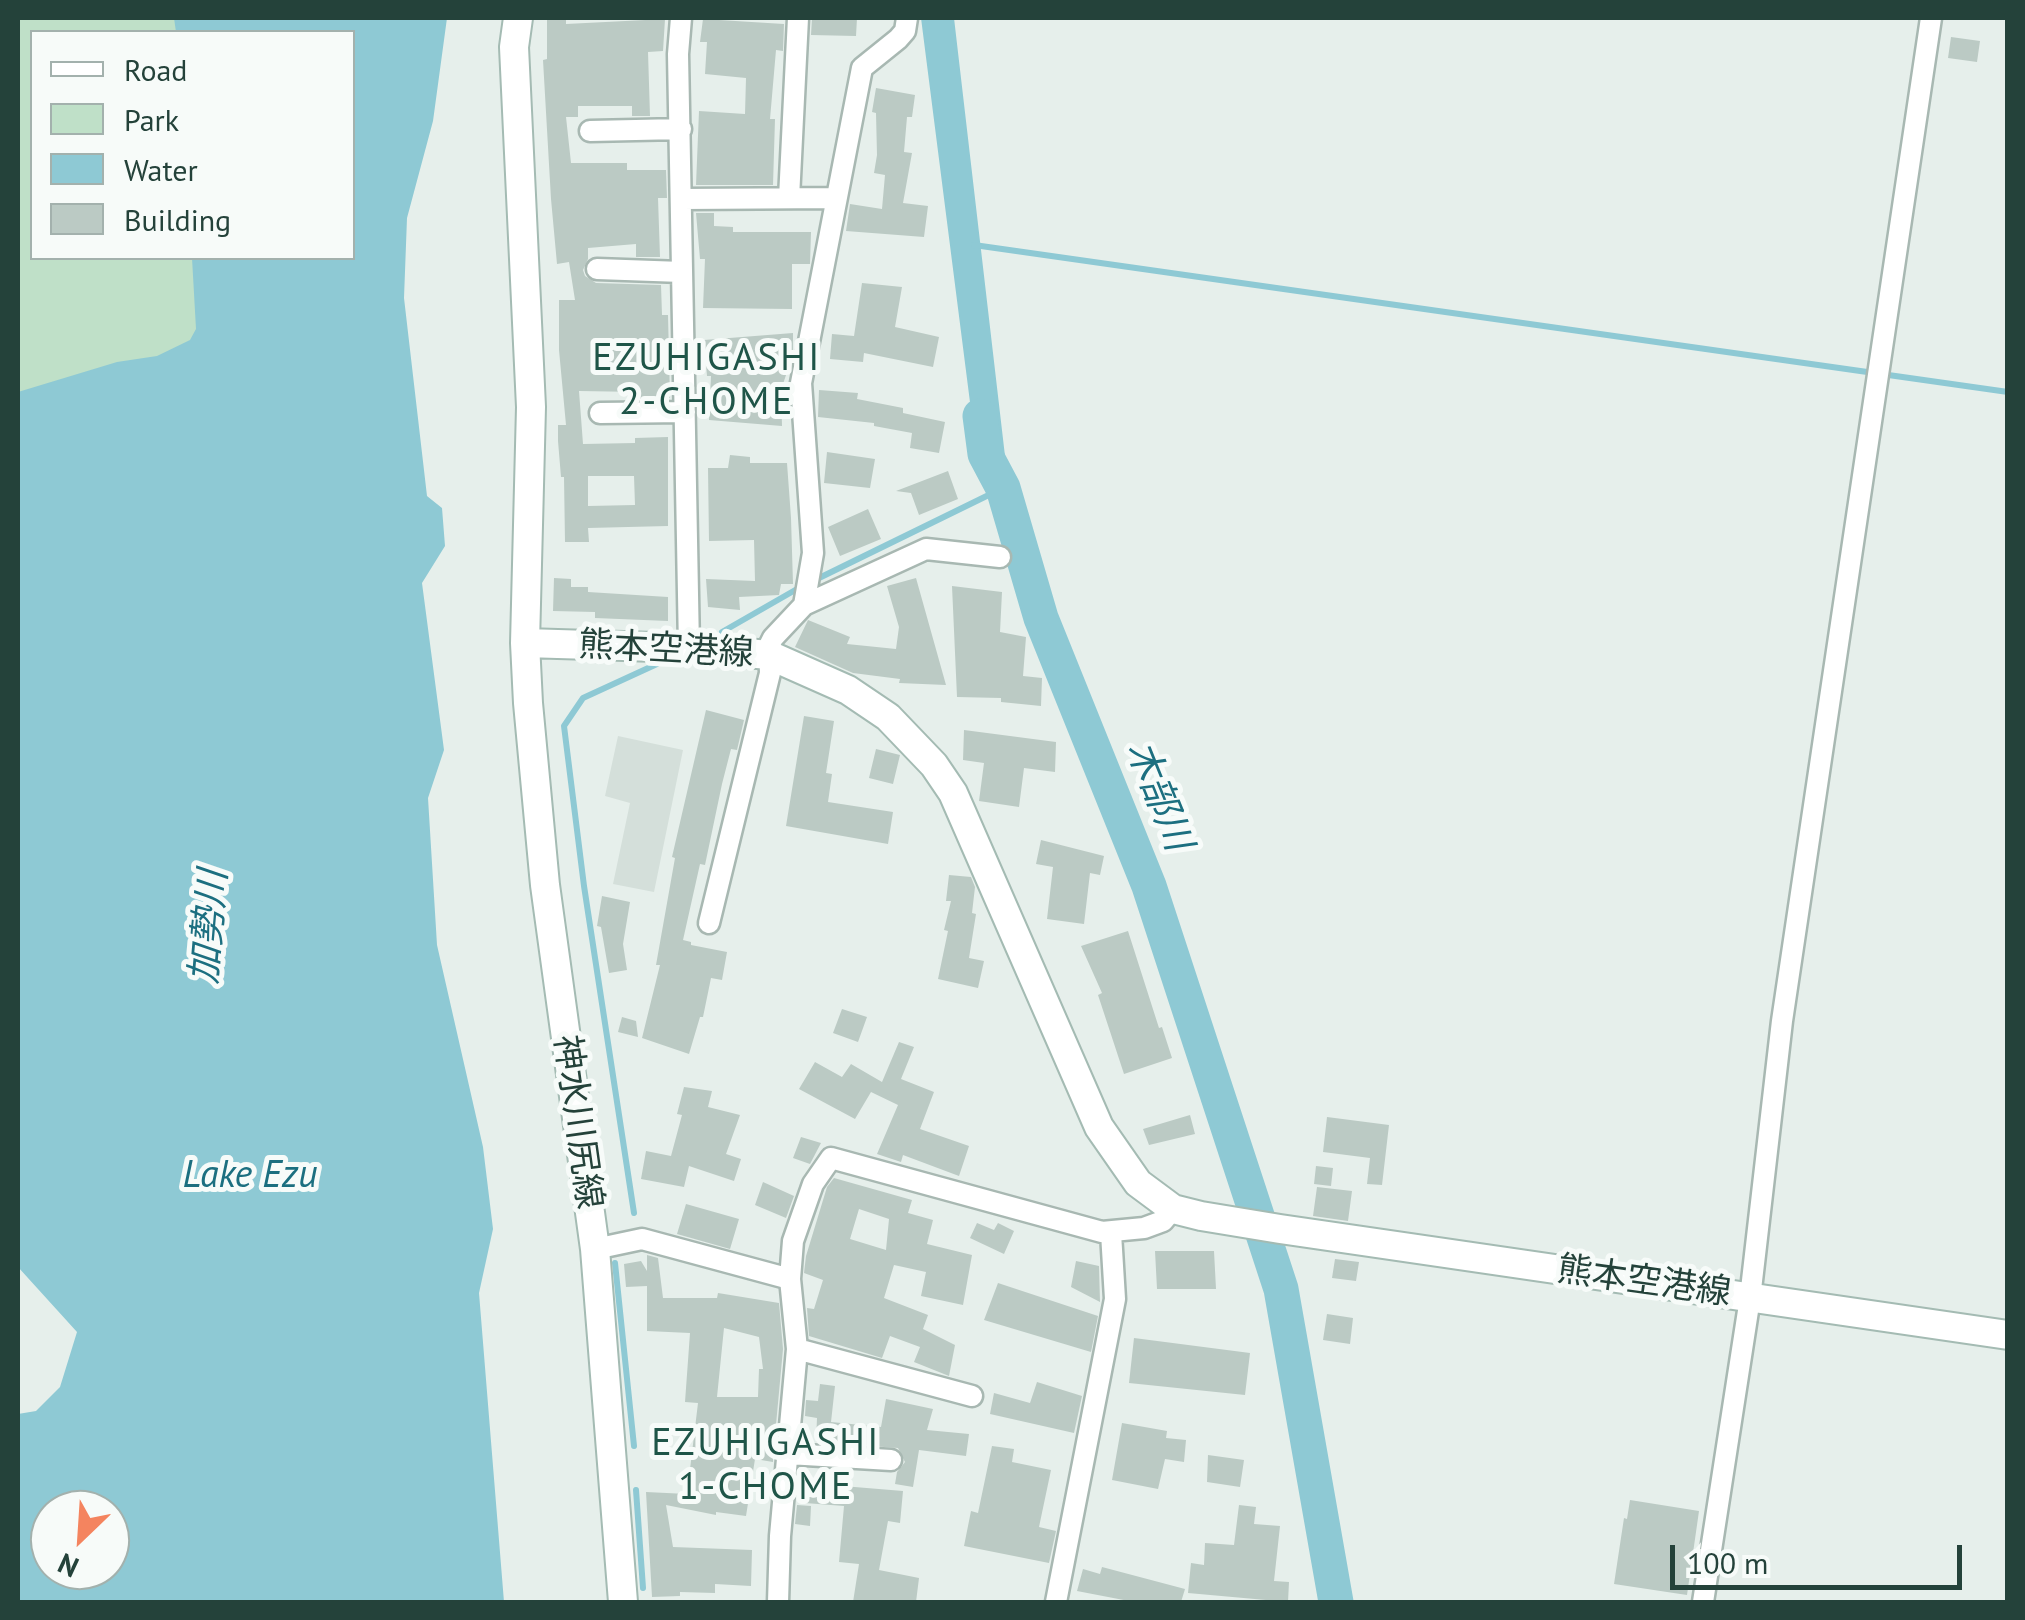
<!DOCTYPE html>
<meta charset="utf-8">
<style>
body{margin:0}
#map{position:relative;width:2025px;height:1620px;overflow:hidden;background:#e6efeb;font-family:"PT Sans",sans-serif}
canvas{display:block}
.frame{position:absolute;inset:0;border:20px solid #24423a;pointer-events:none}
.legend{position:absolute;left:30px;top:30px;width:325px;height:230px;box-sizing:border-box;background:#f7fbf9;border:2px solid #a3b1ad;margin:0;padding:12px 18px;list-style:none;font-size:30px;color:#24423a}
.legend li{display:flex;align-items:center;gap:20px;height:50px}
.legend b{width:50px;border:2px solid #a3b1ad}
.north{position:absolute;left:30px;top:1490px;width:100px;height:100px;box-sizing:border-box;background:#f7fbf9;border:2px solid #a3b1ad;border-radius:50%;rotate:205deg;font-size:28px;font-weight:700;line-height:40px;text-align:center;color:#24423a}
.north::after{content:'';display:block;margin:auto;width:35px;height:45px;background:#f4845f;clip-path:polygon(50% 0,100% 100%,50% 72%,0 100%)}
.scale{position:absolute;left:1670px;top:1545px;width:292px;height:45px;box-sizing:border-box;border:5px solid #24423a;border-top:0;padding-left:12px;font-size:30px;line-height:35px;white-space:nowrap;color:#24423a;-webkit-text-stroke:8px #f7fbf9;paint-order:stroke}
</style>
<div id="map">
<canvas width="2025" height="1620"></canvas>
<div class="frame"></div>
<ul class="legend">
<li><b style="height:12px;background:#fff"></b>Road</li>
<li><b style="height:28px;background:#bfe0c8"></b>Park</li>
<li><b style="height:28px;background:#8ec9d4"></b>Water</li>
<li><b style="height:28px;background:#bbcac4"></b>Building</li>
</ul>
<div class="north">N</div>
<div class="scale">100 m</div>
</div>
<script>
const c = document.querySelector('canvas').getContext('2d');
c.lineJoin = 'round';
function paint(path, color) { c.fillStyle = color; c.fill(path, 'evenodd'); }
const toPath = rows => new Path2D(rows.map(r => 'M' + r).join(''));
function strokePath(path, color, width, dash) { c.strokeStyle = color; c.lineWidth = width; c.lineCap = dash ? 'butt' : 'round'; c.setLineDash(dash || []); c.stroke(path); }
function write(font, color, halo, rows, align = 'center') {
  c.font = font + ' "PT Sans","Noto Sans JP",sans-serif'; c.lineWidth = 10; c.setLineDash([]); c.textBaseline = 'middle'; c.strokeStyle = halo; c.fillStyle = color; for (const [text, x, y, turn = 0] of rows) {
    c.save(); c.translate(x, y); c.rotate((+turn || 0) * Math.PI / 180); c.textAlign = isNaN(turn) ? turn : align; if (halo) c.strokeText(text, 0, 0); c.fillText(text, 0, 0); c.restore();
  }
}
paint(toPath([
 [618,736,683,750,654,892,613,884,630,803,605,796]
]), '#d4dfda');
paint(toPath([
 [18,18,180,18,181,32,32,32,32,258,201,258,199,334,187,349,18,405]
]), '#bfe0c8');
paint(toPath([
 [174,18,447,18,433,121,407,218,404,298,427,496,442,508,445,546,422,583,444,750,428,798,437,945,483,1147,493,1229,479,1293,504,1602,18,1602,18,1414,36,1411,60,1387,77,1332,18,1267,18,392,117,362,157,356,190,340,196,329,192,258,352,258,352,32,176,32],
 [50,1510,110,1510,110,1570,50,1570],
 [921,18,954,18,1005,456,978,465]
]), '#8ec9d4');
strokePath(toPath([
 [974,245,2008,392],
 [815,580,1003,488],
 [722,632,804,585],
 [634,1213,584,886,564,726,583,698,657,664],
 [615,1263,634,1446],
 [636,1490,643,1588]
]), '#8ec9d4', 6);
strokePath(toPath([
 [980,416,985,454,1003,488,1041,618,1149,886,1281,1289,1336,1602]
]), '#8ec9d4', 35);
paint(toPath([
 [547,18,566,18,566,24,665,19,663,51,648,52,650,116,632,116,632,106,578,106,578,117,566,117,571,163,627,163,627,170,666,170,667,198,658,198,660,257,636,257,636,244,588,248,588,259,583,270,585,276,596,283,661,285,662,315,668,315,670,398,640,399,640,392,579,391,583,444,635,443,635,438,668,437,668,526,588,528,589,542,565,542,564,477,561,477,558,441,558,425,566,425,559,350,559,300,575,300,569,262,557,264,551,199,543,60,547,59],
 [588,476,634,476,635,505,588,506],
 [812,18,857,18,856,36,811,35],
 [703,19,784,24,783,51,776,50,770,119,775,119,773,185,696,185,699,111,745,114,746,78,705,74,707,42,700,42],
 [1951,37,1980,41,1977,62,1948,58],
 [876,88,915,95,912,117,907,117,904,152,912,153,903,203,928,206,924,237,846,231,850,204,882,209,885,175,874,173,877,155,876,113,872,112],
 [696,213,714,213,714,226,733,227,733,232,811,232,810,264,792,264,792,309,703,308,705,259,700,259],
 [862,283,902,287,895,327,939,337,933,367,864,353,863,362,830,359,832,334,854,336],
 [793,333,793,354,781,390,782,426,709,420,711,376,707,376,704,340],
 [819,390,858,393,857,399,903,408,903,413,945,422,939,453,910,448,912,433,874,426,874,423,818,417],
 [827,452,875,459,870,488,824,483],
 [730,455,750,457,750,463,787,463,791,518,793,584,781,584,779,595,739,597,740,610,708,607,706,579,755,581,754,540,709,541,708,468,728,468],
 [948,471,958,499,919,515,911,493,896,491],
 [868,509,881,539,840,556,828,527],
 [554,578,571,579,571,587,588,587,588,592,668,597,668,621,595,618,595,612,553,611],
 [916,578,946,685,899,683,900,679,853,673,795,647,808,620,850,637,847,644,896,649,899,627,887,586],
 [952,586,1002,592,1000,632,1026,637,1023,676,1042,678,1041,706,1001,702,1001,698,957,697],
 [706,710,744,720,737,750,731,749,722,784,705,865,700,864,683,940,691,942,691,945,727,952,722,980,711,978,703,1017,700,1017,689,1054,642,1038,660,965,656,965,675,858,672,857],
 [804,716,834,721,826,773,832,774,828,802,893,812,888,844,786,826],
 [964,730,1056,742,1055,772,1024,768,1019,807,979,801,984,763,963,760],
 [876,749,900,755,893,784,869,778],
 [1041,840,1104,856,1100,875,1090,873,1084,924,1047,919,1053,867,1036,864],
 [949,875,971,877,975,887,972,913,976,914,969,958,984,961,978,988,938,979,948,931,944,930,951,901,946,901],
 [602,896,630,902,623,944,627,970,609,973,601,927,597,926],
 [1128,931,1159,1028,1162,1027,1172,1058,1124,1074,1098,995,1102,993,1081,946],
 [842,1009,867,1017,858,1042,833,1033],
 [622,1017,636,1021,638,1037,618,1032],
 [899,1042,914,1047,901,1079,934,1092,920,1129,969,1146,959,1176,903,1155,901,1162,877,1154,898,1105,871,1092,855,1119,799,1089,815,1062,842,1077,851,1064,882,1082],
 [684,1087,712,1091,708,1107,740,1115,726,1154,741,1159,734,1181,689,1166,684,1187,641,1179,646,1151,671,1156,682,1115,677,1114],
 [1190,1115,1195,1134,1149,1145,1143,1129],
 [1327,1117,1389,1125,1382,1185,1367,1184,1370,1158,1323,1152],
 [801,1137,821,1143,810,1164,793,1158],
 [1316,1166,1333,1168,1331,1186,1314,1184],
 [834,1178,912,1200,908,1213,933,1220,927,1244,972,1255,963,1305,921,1296,926,1272,894,1265,884,1298,928,1315,923,1329,955,1345,949,1376,914,1362,920,1347,890,1336,882,1358,809,1336,807,1308,814,1309,823,1280,804,1273,806,1256,827,1187],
 [859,1209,889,1219,886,1250,850,1239],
 [763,1182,794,1196,786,1218,755,1205],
 [1317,1187,1352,1191,1348,1221,1313,1216],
 [686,1204,739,1219,730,1249,677,1234],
 [977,1223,994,1230,998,1223,1014,1231,1004,1254,970,1238],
 [1155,1251,1214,1251,1216,1289,1157,1289],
 [647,1255,658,1258,663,1298,717,1298,718,1293,779,1303,783,1349,773,1457,773,1462,755,1459,746,1516,716,1512,716,1515,666,1505,673,1547,752,1550,751,1586,715,1584,715,1593,680,1592,680,1596,652,1597,646,1492,687,1494,698,1403,685,1402,690,1333,647,1331,647,1286,626,1287,624,1264,641,1261,647,1271],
 [724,1328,759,1337,763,1369,759,1369,758,1397,717,1397],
 [1335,1259,1359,1262,1356,1281,1332,1278],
 [1076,1261,1099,1266,1100,1302,1071,1287],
 [998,1283,1098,1316,1091,1352,984,1320],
 [1327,1314,1353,1318,1350,1344,1323,1340],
 [1134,1338,1250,1353,1245,1395,1129,1383],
 [1037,1382,1082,1396,1074,1433,990,1414,994,1393,1030,1403],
 [820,1384,835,1386,831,1422,881,1427,886,1399,933,1409,927,1430,969,1434,966,1456,919,1450,913,1487,895,1484,897,1472,905,1462,898,1448,816,1442,817,1418,805,1416,806,1400,818,1401],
 [1122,1423,1167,1431,1166,1438,1186,1440,1184,1462,1165,1459,1158,1489,1112,1480],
 [992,1446,1014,1449,1012,1462,1051,1470,1039,1527,1056,1531,1049,1563,964,1546,971,1511,978,1513],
 [1208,1455,1244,1460,1240,1487,1207,1482],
 [806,1483,903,1491,900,1523,888,1521,879,1570,919,1578,916,1602,853,1602,859,1564,839,1562,844,1506,805,1503],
 [1630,1500,1699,1511,1687,1595,1614,1584,1624,1518,1627,1519],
 [797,1505,811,1506,810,1526,795,1524],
 [1239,1505,1256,1507,1254,1524,1280,1526,1274,1581,1289,1582,1288,1602,1188,1593,1191,1563,1204,1565,1205,1543,1234,1545],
 [1102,1567,1185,1589,1181,1602,1134,1602,1077,1591,1083,1569,1100,1574]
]), '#bbcac4');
const street = toPath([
 [681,18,678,54,689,648],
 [590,131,681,129],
 [789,198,798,18],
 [682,199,836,198],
 [597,269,682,272],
 [600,413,685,412],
 [804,605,813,553,801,383,862,68,898,39,905,31,907,18],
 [709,923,770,673,769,646,773,638,804,605,926,549,1000,557],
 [595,1249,642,1239,790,1279],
 [797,1349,972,1396],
 [788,1454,891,1460],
 [778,1602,780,1536,797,1349,790,1279,793,1241,813,1184,831,1158,1102,1232,1144,1228,1163,1221,1173,1209],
 [1056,1602,1115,1299,1111,1233],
 [1703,1602,1750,1298,1782,1021,1931,18]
]);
const secondary = toPath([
 [518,18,514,47,531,407,525,643,528,703,545,885,595,1249,623,1602],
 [525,643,689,648,769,655,848,690,888,717,934,765,953,793,1099,1127,1138,1183,1173,1209,1201,1216,1280,1229,2008,1335]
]);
strokePath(street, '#a8b8b2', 25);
strokePath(secondary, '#a4bbb3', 32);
strokePath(street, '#fff', 20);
strokePath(secondary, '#fff', 28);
write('35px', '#24423a', '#f7fbf9', [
 ["熊本空港線",666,650,3],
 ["神水川尻線",577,1122,82],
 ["熊本空港線",1644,1282,8]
]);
c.letterSpacing = '2.5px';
write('38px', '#1f5548', '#f7fbf9', [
 ["EZUHIGASHI",707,359],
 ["2-CHOME",707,403],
 ["EZUHIGASHI",766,1444],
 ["1-CHOME",766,1488]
]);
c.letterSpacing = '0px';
write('italic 38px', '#1c6f80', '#f7fbf9', [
 ["木部川",1158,796,68],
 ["加勢川",210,927,-85],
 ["Lake Ezu",250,1176]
]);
</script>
